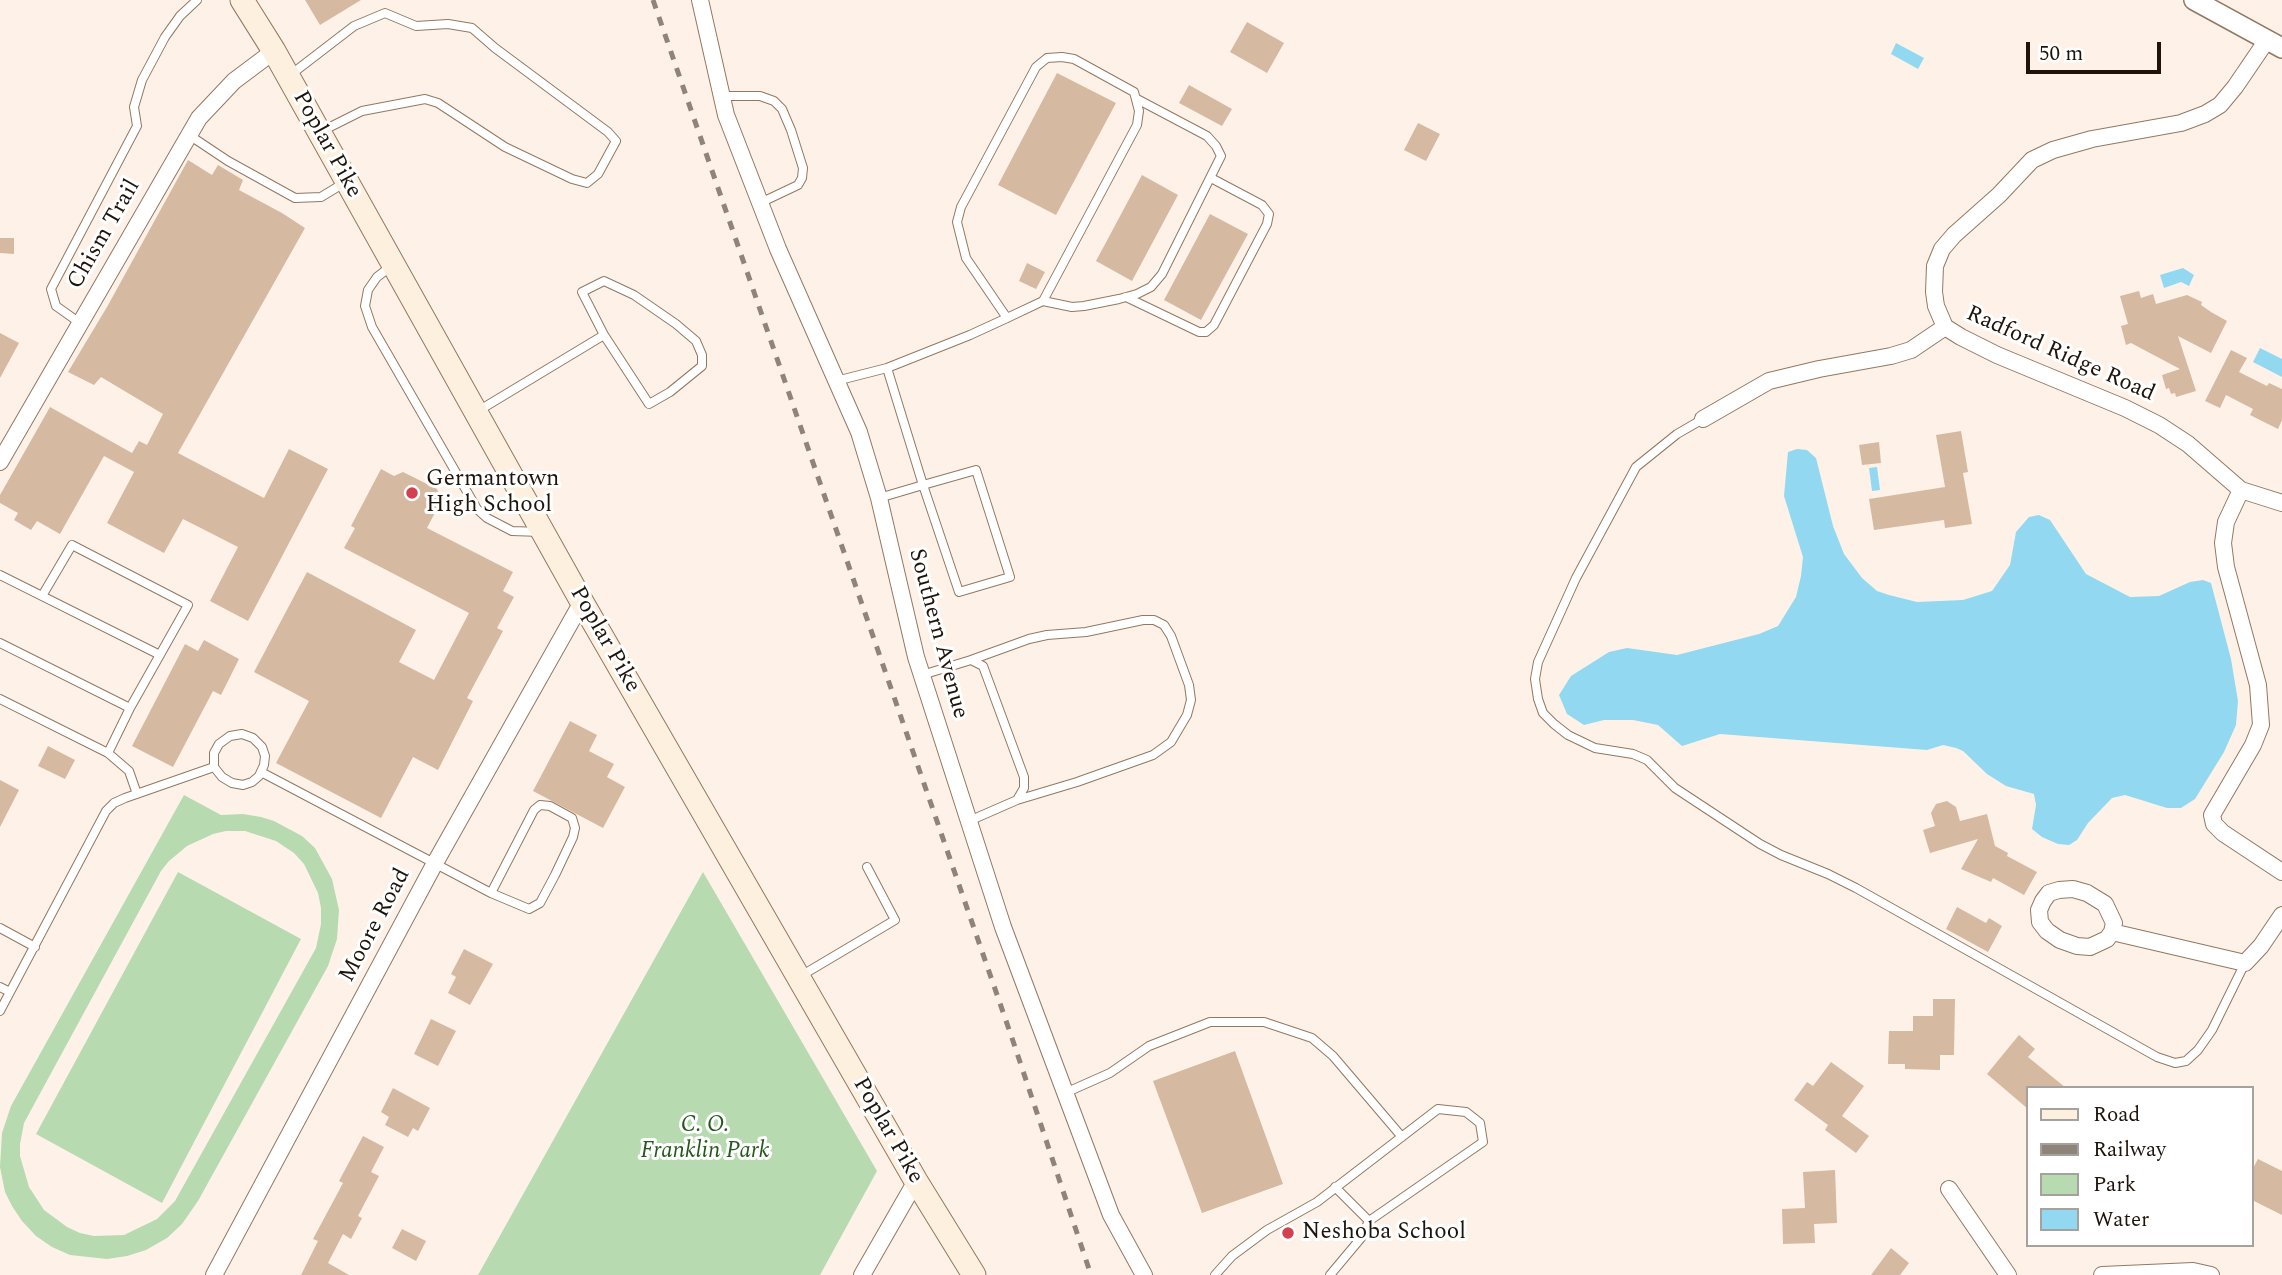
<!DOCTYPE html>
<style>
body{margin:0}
#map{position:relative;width:2282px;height:1275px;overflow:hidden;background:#fef2e8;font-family:Spectral,serif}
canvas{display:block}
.legend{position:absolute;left:2026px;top:1086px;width:228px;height:161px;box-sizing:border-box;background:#fff;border:2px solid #a5a19d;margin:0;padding:9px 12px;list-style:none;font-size:21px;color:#1f140b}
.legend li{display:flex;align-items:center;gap:14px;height:35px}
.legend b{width:35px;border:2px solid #a5a19d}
.scale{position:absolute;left:2026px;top:42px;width:135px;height:32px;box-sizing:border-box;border:4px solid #1f140b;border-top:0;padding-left:9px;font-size:21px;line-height:24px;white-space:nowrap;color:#1f140b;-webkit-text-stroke:5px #fff;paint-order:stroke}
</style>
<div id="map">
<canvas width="2282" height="1275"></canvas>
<ul class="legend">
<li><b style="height:9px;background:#fdf0df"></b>Road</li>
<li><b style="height:9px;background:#8f847a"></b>Railway</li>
<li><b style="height:19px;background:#b7dab0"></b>Park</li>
<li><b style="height:19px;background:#91d8f0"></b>Water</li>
</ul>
<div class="scale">50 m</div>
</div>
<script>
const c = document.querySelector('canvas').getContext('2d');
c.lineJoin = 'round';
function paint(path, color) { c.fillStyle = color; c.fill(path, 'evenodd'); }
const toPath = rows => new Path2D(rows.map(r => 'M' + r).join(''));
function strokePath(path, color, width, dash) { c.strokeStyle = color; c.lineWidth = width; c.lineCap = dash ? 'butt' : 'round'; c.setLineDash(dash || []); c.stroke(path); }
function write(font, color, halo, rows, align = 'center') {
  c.font = font + ' Spectral,serif'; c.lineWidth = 6; c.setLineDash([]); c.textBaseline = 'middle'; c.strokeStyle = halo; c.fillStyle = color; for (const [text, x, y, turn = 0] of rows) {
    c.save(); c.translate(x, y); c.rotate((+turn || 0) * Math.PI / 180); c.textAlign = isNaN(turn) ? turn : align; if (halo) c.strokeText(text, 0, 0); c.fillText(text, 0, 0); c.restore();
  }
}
paint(toPath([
 [184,795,221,815,243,814,261,817,274,821,302,836,315,848,332,879,339,910,337,939,328,966,198,1201,182,1224,167,1238,146,1250,127,1256,107,1259,70,1255,52,1247,36,1236,22,1221,12,1206,5,1192,0,1167,2,1133,11,1106],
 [226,831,245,831,276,841,294,853,304,864,318,893,321,908,321,924,316,948,175,1201,157,1219,124,1235,94,1236,80,1233,67,1227,44,1210,29,1187,20,1156,20,1144,24,1123,161,871,169,861,187,846,213,834],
 [178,872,301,939,162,1203,36,1134],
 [703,872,877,1171,820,1275,478,1275]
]), '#b7dab0');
paint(toPath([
 [1896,43,1924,58,1918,69,1891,54],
 [2183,268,2194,275,2189,286,2181,282,2164,288,2160,275],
 [2260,348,2282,359,2282,377,2253,362],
 [1797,449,1807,450,1816,458,1833,526,1844,554,1862,578,1877,591,1889,595,1917,602,1963,600,1992,591,2010,565,2016,532,2029,517,2039,515,2050,520,2086,574,2130,597,2159,596,2190,582,2203,580,2211,583,2231,659,2238,701,2236,725,2224,752,2195,799,2181,808,2167,808,2125,795,2112,798,2088,823,2077,840,2069,845,2058,844,2042,837,2032,829,2036,805,2034,794,2006,786,1987,774,1963,751,1956,748,1943,745,1927,750,1720,734,1682,746,1658,725,1633,720,1604,720,1584,725,1567,714,1559,695,1571,676,1609,652,1627,648,1677,655,1759,634,1778,626,1796,597,1801,576,1803,557,1784,496,1788,452],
 [1877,467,1880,490,1872,491,1869,468]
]), '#91d8f0');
paint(toPath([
 [305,0,361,0,320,25],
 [1247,22,1284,43,1267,73,1230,52],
 [1057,73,1116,103,1056,215,998,185],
 [1189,85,1232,109,1222,126,1179,103],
 [1418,123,1440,134,1426,161,1404,150],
 [188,160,212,175,218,165,243,180,239,190,282,213,305,228,178,453,264,498,289,449,328,469,248,621,210,601,238,547,183,519,164,553,107,523,134,472,104,456,60,534,37,521,31,530,14,520,18,513,0,503,0,495,50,407,132,453,139,441,147,445,163,414,101,377,94,385,68,372,107,307],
 [1142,175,1178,195,1132,281,1096,261],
 [1210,214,1248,234,1201,320,1164,300],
 [0,238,14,238,14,254,0,253],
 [1027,263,1045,272,1036,289,1019,281],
 [2139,291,2141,298,2153,294,2156,304,2187,295,2202,302,2201,305,2211,312,2227,321,2211,353,2178,336,2196,391,2176,397,2175,393,2171,394,2169,388,2166,389,2162,375,2180,369,2131,343,2126,345,2121,326,2128,324,2120,296],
 [0,333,19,343,0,378],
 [2231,350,2247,358,2239,372,2267,386,2269,383,2282,389,2282,420,2278,429,2250,415,2253,409,2226,395,2220,408,2205,401],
 [1961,431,1968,472,1963,473,1972,524,1945,528,1944,520,1874,530,1869,499,1945,487,1936,435],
 [1879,442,1881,463,1862,465,1859,445],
 [381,469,394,476,403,472,437,489,441,501,427,528,513,572,503,591,514,597,497,628,503,631,467,698,473,701,438,770,413,757,381,818,276,763,309,701,254,672,307,572,416,630,399,662,434,680,469,613,344,548,355,528,351,526],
 [204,640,239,659,221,695,213,691,173,767,132,746,185,644,198,651],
 [570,721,597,735,589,751,614,764,607,777,625,787,603,828,533,791],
 [48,746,75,760,65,779,38,766],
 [0,780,19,790,0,827],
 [1947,801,1956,807,1960,821,1987,814,1995,846,2008,853,2007,856,2037,872,2024,895,1993,878,1991,882,1961,869,1978,839,1930,853,1923,830,1935,826,1931,813,1936,804],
 [1957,907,1986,923,1989,918,2002,926,1988,952,1946,929],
 [464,949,493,964,470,1005,448,993,456,977,451,974],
 [1933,999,1955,999,1954,1055,1940,1055,1940,1070,1905,1069,1905,1064,1888,1064,1889,1031,1913,1031,1913,1016,1933,1016],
 [431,1019,456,1031,438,1066,414,1054],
 [2019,1035,2035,1049,2028,1057,2066,1088,2028,1088,2028,1109,1987,1074],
 [1235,1051,1283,1184,1202,1213,1153,1081],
 [1831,1062,1864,1086,1842,1116,1869,1136,1856,1153,1825,1130,1828,1125,1794,1100,1807,1082,1813,1086],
 [393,1088,430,1108,418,1131,413,1128,408,1137,385,1125,389,1117,381,1112],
 [363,1136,384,1147,371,1172,379,1176,358,1216,362,1218,351,1239,343,1234,328,1263,349,1275,301,1275,318,1241,313,1239,343,1183,339,1181],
 [2258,1159,2282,1171,2282,1215,2252,1200,2252,1170],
 [1835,1170,1837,1223,1814,1224,1815,1243,1783,1244,1782,1209,1805,1208,1803,1172],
 [402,1229,426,1241,416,1261,392,1248],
 [1891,1248,1909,1263,1900,1275,1871,1275]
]), '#d6b9a1');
const service = toPath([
 [289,76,354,26,385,13,416,26,448,24,472,28,495,48,608,132,616,141,598,174,587,183,572,179,505,147,438,103,425,99,362,111,322,131],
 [722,96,760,96,774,101,782,109,791,130,803,168,802,178,798,185,760,203],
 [189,135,228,161,295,198,321,197,344,183],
 [390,267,377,277,368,290,365,306,372,327,477,509,487,518,512,531,541,532],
 [1126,297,1199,332,1206,332,1214,325,1267,224,1269,214,1262,205,1211,178],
 [1043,301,1072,307,1084,306,1119,299,1137,294,1151,287,1162,274,1221,156,1216,146,1207,136,1137,99],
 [80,323,56,306,51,289,137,126,134,107,142,80,165,37,180,16,197,0],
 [887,368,970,335,1007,318,1043,301,1137,125,1139,111,1134,92,1074,59,1062,57,1047,58,1036,67,961,207,957,222,966,258,1007,318],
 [836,381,887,368,923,485,959,592,1010,577,976,470,923,485,879,498],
 [478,411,604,335,582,292,604,281,634,295,676,324,696,341,702,355,702,366,670,392,649,404,604,335],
 [1703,419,1677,434,1636,467,1576,578,1538,662,1535,679,1538,699,1543,713,1554,724,1568,735,1595,748,1633,754,1647,760,1675,788,1760,844,1781,855,1828,874,1856,888,2157,1057,2175,1063,2186,1061,2198,1050,2212,1030,2245,963],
 [0,575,160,655],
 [42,596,72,545,188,605,130,708,108,753,129,771,137,794],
 [0,643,130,708],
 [971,660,1029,639,1047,635,1086,632,1143,620,1154,620,1164,625,1171,636,1189,685,1191,700,1187,715,1171,742,1153,755,1077,782,1017,800],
 [922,675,971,660,983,666,1024,777,1024,788,1017,800,969,821],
 [0,699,108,753],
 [242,734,253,738,262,747,265,756,264,765,259,776,252,782,243,785,232,783,222,777,214,767,214,753,219,744,230,736,242,734],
 [261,772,491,893,529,909,540,903,555,875,573,837,575,828,572,818,550,806,540,805,534,810,491,893],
 [0,928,35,947],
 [799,977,895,920,867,867],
 [0,987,10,992],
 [0,1011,106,811,114,803,125,798,214,767],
 [1065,1093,1110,1073,1149,1046,1210,1022,1264,1022,1312,1038,1333,1056,1402,1137],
 [1335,1187,1369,1221],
 [1215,1275,1232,1256,1267,1230,1317,1202,1438,1109,1466,1112,1480,1123,1483,1142,1369,1221,1361,1238,1330,1275]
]);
const minor = toPath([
 [700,0,726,115,778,249,859,432,879,498,916,657,1003,927,1111,1215,1144,1275],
 [2267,40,2235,87,2220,105,2205,114,2181,123,2092,139,2053,150,2032,160,1999,195,1954,235,1942,249,1935,266,1934,292,1936,306,1945,327,1961,337,1997,355,2125,408,2159,425,2188,444,2241,490,2282,503],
 [1703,419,1769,381,1819,369,1891,356,1911,350,1945,327],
 [0,462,199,118,234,81,274,51],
 [2241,490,2226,522,2223,543,2226,567,2258,685,2261,725,2253,745,2212,815,2214,824,2223,833,2282,872],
 [2073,889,2087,893,2105,904,2114,923,2112,932,2107,939,2090,947,2077,946,2060,940,2047,931,2040,922,2039,910,2043,901,2049,893,2059,890,2073,889],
 [2112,932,2245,963,2261,946,2282,915],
 [1949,1189,2008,1275],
 [214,1275,435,863,582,602],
 [862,1275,916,1181],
 [2102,1275,2193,1271,2211,1275]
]);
const tertiary = toPath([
 [2194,0,2282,48]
]);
const secondary = toPath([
 [242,0,274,51,582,602,916,1181,974,1275]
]);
strokePath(service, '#937861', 10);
strokePath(minor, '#937861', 18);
strokePath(tertiary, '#937861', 22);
strokePath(secondary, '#937861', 25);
strokePath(service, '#fff', 8);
strokePath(minor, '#fff', 16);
strokePath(tertiary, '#fff', 19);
strokePath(secondary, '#fdf0df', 23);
strokePath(toPath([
 [653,0,1013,1041,1091,1275]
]), '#8f847a', 5, [9, 9]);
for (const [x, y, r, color] of [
 [412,493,7,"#d24150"],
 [1288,1233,7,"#d24150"]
]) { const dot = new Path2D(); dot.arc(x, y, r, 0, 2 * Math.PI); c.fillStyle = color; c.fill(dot); strokePath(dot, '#fff', 2.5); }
write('23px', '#1f140b', '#fff', [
 ["Poplar Pike",326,145,61],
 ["Chism Trail",105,235,-60],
 ["Radford Ridge Road",2060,355,24],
 ["Southern Avenue",937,634,75],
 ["Poplar Pike",604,640,60],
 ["Moore Road",376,926,-62],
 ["Poplar Pike",887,1131,60]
]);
write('23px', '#1f140b', '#fff', [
 ["Germantown",426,480],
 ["High School",426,506],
 ["Neshoba School",1302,1233]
], 'left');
write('italic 23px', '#25591b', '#fff', [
 ["C. O.",705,1126],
 ["Franklin Park",705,1152]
]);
</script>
